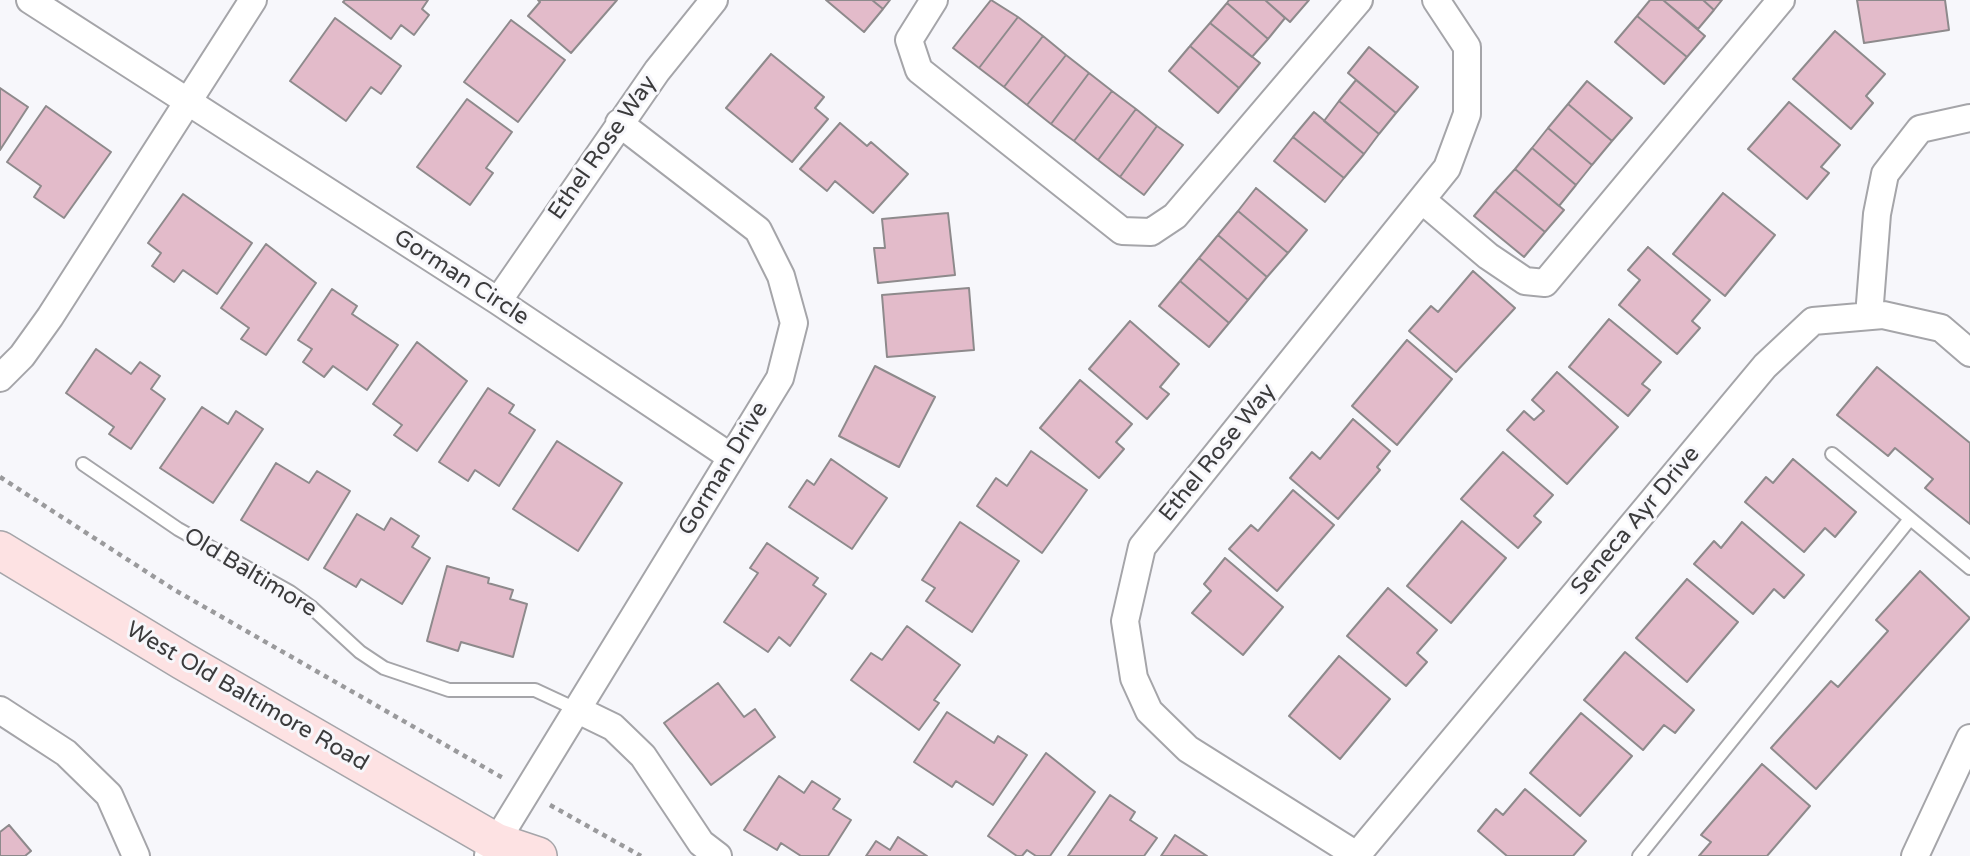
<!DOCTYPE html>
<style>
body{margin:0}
canvas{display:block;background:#f7f7fb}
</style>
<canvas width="1970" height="856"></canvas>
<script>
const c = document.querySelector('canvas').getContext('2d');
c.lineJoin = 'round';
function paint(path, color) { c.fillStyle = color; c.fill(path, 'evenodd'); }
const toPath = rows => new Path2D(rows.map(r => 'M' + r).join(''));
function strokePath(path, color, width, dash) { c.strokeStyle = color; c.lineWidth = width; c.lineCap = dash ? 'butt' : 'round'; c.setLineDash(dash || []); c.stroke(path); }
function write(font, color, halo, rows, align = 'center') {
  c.font = font + ' "Varela Round",sans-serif'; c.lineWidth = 6; c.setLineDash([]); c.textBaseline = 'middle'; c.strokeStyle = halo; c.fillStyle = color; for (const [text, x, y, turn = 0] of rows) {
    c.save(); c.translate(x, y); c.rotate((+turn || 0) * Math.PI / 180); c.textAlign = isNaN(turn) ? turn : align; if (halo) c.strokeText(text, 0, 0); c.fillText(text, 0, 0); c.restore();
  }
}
const building = toPath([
 [345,0,428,0,422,9,429,15,414,35,401,25,391,39,343,2,345,0],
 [538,0,617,0,571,53,528,16,540,2,538,0],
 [826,0,872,0,883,9,864,32,826,0],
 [872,0,890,0,883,9,872,0],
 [991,0,1018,17,979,68,953,48,991,0],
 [1229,0,1265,0,1285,18,1268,39,1227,3,1229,0],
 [1265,0,1309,0,1290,22,1265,0],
 [1650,0,1663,0,1705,36,1687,57,1637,16,1650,0],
 [1663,0,1703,0,1714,10,1698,29,1663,0],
 [1703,0,1722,0,1714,10,1703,0],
 [1857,0,1945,0,1949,30,1864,43,1857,0],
 [1227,3,1268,39,1252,57,1210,23,1227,3],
 [1637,16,1687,57,1664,84,1615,42,1637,16],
 [1018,17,1043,36,1004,87,979,68,1018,17],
 [335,18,401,66,381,94,371,87,346,121,290,81,335,18],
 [511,20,565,60,518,122,464,82,511,20],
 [1210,23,1260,63,1239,88,1190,46,1210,23],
 [1835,31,1885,74,1866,96,1873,103,1851,129,1793,79,1835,31],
 [1043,36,1066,55,1027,105,1004,87,1043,36],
 [1190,46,1239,88,1218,113,1169,71,1190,46],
 [1369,47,1418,87,1396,113,1348,73,1369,47],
 [771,54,824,97,815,108,828,119,792,162,726,108,771,54],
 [1066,55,1089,73,1051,124,1027,105,1066,55],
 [1089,73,1112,91,1074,141,1051,124,1089,73],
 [1356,80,1396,113,1379,134,1339,101,1356,80],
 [1587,81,1632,118,1612,141,1568,104,1587,81],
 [0,88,28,107,0,150,0,88],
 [1112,91,1136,109,1098,160,1074,141,1112,91],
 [467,99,512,132,486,168,493,173,470,205,417,167,467,99],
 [1339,101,1379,134,1364,154,1324,121,1339,101],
 [1789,102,1840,145,1821,167,1829,173,1807,199,1748,149,1789,102],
 [1568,104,1612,141,1592,165,1548,128,1568,104],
 [46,106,111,152,64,218,34,197,41,186,7,162,46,106],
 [1136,109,1157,126,1120,177,1098,160,1136,109],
 [1314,112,1364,154,1344,178,1293,137,1314,112],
 [840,123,867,146,871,142,908,174,873,213,835,181,827,191,800,169,840,123],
 [1157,126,1183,145,1144,195,1120,177,1157,126],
 [1548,128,1592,165,1576,185,1532,148,1548,128],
 [1293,137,1344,178,1325,202,1274,161,1293,137],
 [1532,148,1576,185,1559,206,1515,169,1532,148],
 [1515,169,1564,210,1545,232,1495,191,1515,169],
 [1256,188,1307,230,1288,253,1238,211,1256,188],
 [1495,191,1545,232,1524,257,1474,216,1495,191],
 [1723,193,1775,235,1725,296,1673,254,1723,193],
 [183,194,252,243,217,294,183,270,174,282,152,266,161,253,148,243,183,194],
 [1238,211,1288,253,1267,277,1218,235,1238,211],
 [948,213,955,275,878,283,874,248,885,248,882,219,948,213],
 [1218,235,1267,277,1248,300,1199,258,1218,235],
 [266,244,316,283,266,355,241,339,249,328,221,308,266,244],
 [1648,247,1710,300,1692,321,1700,328,1677,354,1619,305,1640,280,1628,270,1648,247],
 [1199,258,1248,300,1229,323,1180,281,1199,258],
 [1473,271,1515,308,1456,372,1409,331,1431,306,1438,312,1473,271],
 [1180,281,1229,323,1209,347,1159,306,1180,281],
 [969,288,974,350,887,357,882,295,969,288],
 [332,289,357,306,352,314,398,345,367,390,333,366,324,377,303,362,312,349,298,340,332,289],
 [1609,319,1661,362,1642,384,1650,390,1628,416,1569,367,1609,319],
 [1130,321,1179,364,1160,387,1169,394,1147,419,1089,369,1130,321],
 [1407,340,1452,379,1397,445,1352,406,1407,340],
 [417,342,467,381,417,451,394,435,402,425,373,404,417,342],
 [96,349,131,374,140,362,160,376,151,389,165,399,131,449,109,434,114,427,66,393,96,349],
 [875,366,935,397,899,467,839,436,875,366],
 [1877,367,1970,443,1970,524,1925,488,1933,479,1895,448,1888,456,1837,415,1877,367],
 [1557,372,1618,427,1567,484,1507,430,1524,411,1534,420,1544,411,1532,400,1557,372],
 [1080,380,1132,424,1116,442,1124,449,1099,478,1040,428,1080,380],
 [488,388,514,405,509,413,535,430,499,486,475,470,468,481,439,462,488,388],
 [202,407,228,424,236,411,263,429,213,503,160,468,202,407],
 [1353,419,1390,451,1377,467,1380,470,1338,519,1290,478,1312,452,1320,459,1353,419],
 [557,441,622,483,578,551,513,509,557,441],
 [1031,451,1087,490,1042,553,977,506,996,478,1007,486,1031,451],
 [1503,452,1553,495,1534,516,1541,522,1518,548,1461,499,1503,452],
 [831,459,887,498,852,549,789,507,807,480,814,485,831,459],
 [1793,459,1856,512,1835,537,1825,528,1804,552,1745,502,1766,477,1773,483,1793,459],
 [276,463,309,483,317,471,350,491,308,560,241,520,276,463],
 [1293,490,1334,525,1277,591,1229,549,1251,525,1258,531,1293,490],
 [357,514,384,530,391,518,419,536,412,547,430,558,402,604,361,579,356,587,324,568,357,514],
 [1462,521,1506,558,1451,623,1407,586,1462,521],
 [960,522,1019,561,972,632,926,601,935,588,922,580,960,522],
 [1742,522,1804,575,1784,598,1774,589,1753,614,1694,564,1714,541,1721,548,1742,522],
 [767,543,818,578,813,585,826,594,790,646,779,637,768,652,724,622,758,573,750,568,767,543],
 [1225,558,1283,607,1243,655,1192,613,1211,591,1204,584,1225,558],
 [447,566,489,578,488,583,513,590,510,599,527,604,513,657,461,642,458,651,427,641,447,566],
 [1920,571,1970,618,1816,789,1771,748,1831,681,1838,687,1888,631,1876,620,1920,571],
 [1687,579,1738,622,1687,682,1636,638,1687,579],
 [1388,588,1437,630,1417,653,1427,662,1406,686,1347,636,1388,588],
 [907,626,960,665,934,700,939,703,919,730,851,680,871,653,882,660,907,626],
 [1625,652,1694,710,1675,733,1664,725,1643,750,1584,700,1625,652],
 [1339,656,1390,699,1340,759,1289,716,1339,656],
 [718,683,744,717,755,709,775,737,711,785,664,723,718,683],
 [947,712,994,743,998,736,1027,755,993,805,956,781,952,787,914,762,947,712],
 [1581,713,1632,756,1580,816,1530,773,1581,713],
 [1046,753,1095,792,1050,856,1036,856,1027,850,1022,856,1017,856,988,836,1046,753],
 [1762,764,1810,806,1767,856,1699,856,1711,842,1701,835,1762,764],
 [779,776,804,793,812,781,840,799,833,809,851,820,828,856,801,856,781,843,777,850,744,830,779,776],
 [1525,789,1586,841,1573,856,1507,856,1478,831,1496,809,1503,815,1525,789],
 [1110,795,1135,812,1130,820,1157,838,1144,856,1068,856,1110,795],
 [9,825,31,851,25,856,0,856,0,832,9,825],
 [1175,835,1207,856,1161,856,1175,835],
 [898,837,927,856,866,856,876,841,890,850,898,837]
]);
paint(building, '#e3bbca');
strokePath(building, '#8e8a8c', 2);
const lane = toPath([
 [1832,454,1970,568],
 [83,464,178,529,290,592,311,607,360,652,384,668,449,690,535,690,578,710],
 [1639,856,1910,519]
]);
const street = toPath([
 [30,0,498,301,731,457],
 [934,0,909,40,919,70,1122,231,1151,232,1175,216,1359,0],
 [1422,200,1488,256,1525,281,1545,283,1781,0],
 [498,301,657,71,714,0],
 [1869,316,1877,214,1885,174,1920,129,1970,118],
 [0,378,22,356,50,317,253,0],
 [0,710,66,753,109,795,136,856],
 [578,710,613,727,643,756,701,843,718,856],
 [488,855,780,378,794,323,781,276,758,230,619,123],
 [1357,855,1765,366,1813,321,1883,315,1941,328,1970,353],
 [1358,856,1188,749,1149,711,1134,678,1125,621,1142,547,1447,168,1467,114,1467,47,1436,0],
 [1915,856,1970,738]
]);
const secondary = toPath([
 [0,550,183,661,496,842,538,856]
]);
strokePath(lane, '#a5a5a9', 16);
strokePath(street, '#a5a5a9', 30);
strokePath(secondary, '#a5a5a9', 40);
strokePath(toPath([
 [0,477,173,589,503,778],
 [550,805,641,856]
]), '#9a9a9c', 4.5, [5, 5]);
strokePath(lane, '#fff', 12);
strokePath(street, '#fff', 26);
strokePath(secondary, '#fde2e3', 37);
write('23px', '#3b3b3c', '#f7f7fb', [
 ["Ethel Rose Way",603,148,-55],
 ["Gorman Circle",461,278,33],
 ["Ethel Rose Way",1218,453,-51],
 ["Gorman Drive",724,469,-59],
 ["Seneca Ayr Drive",1636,521,-50],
 ["Old Baltimore",250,573,31],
 ["West Old Baltimore Road",247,697,30]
]);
</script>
